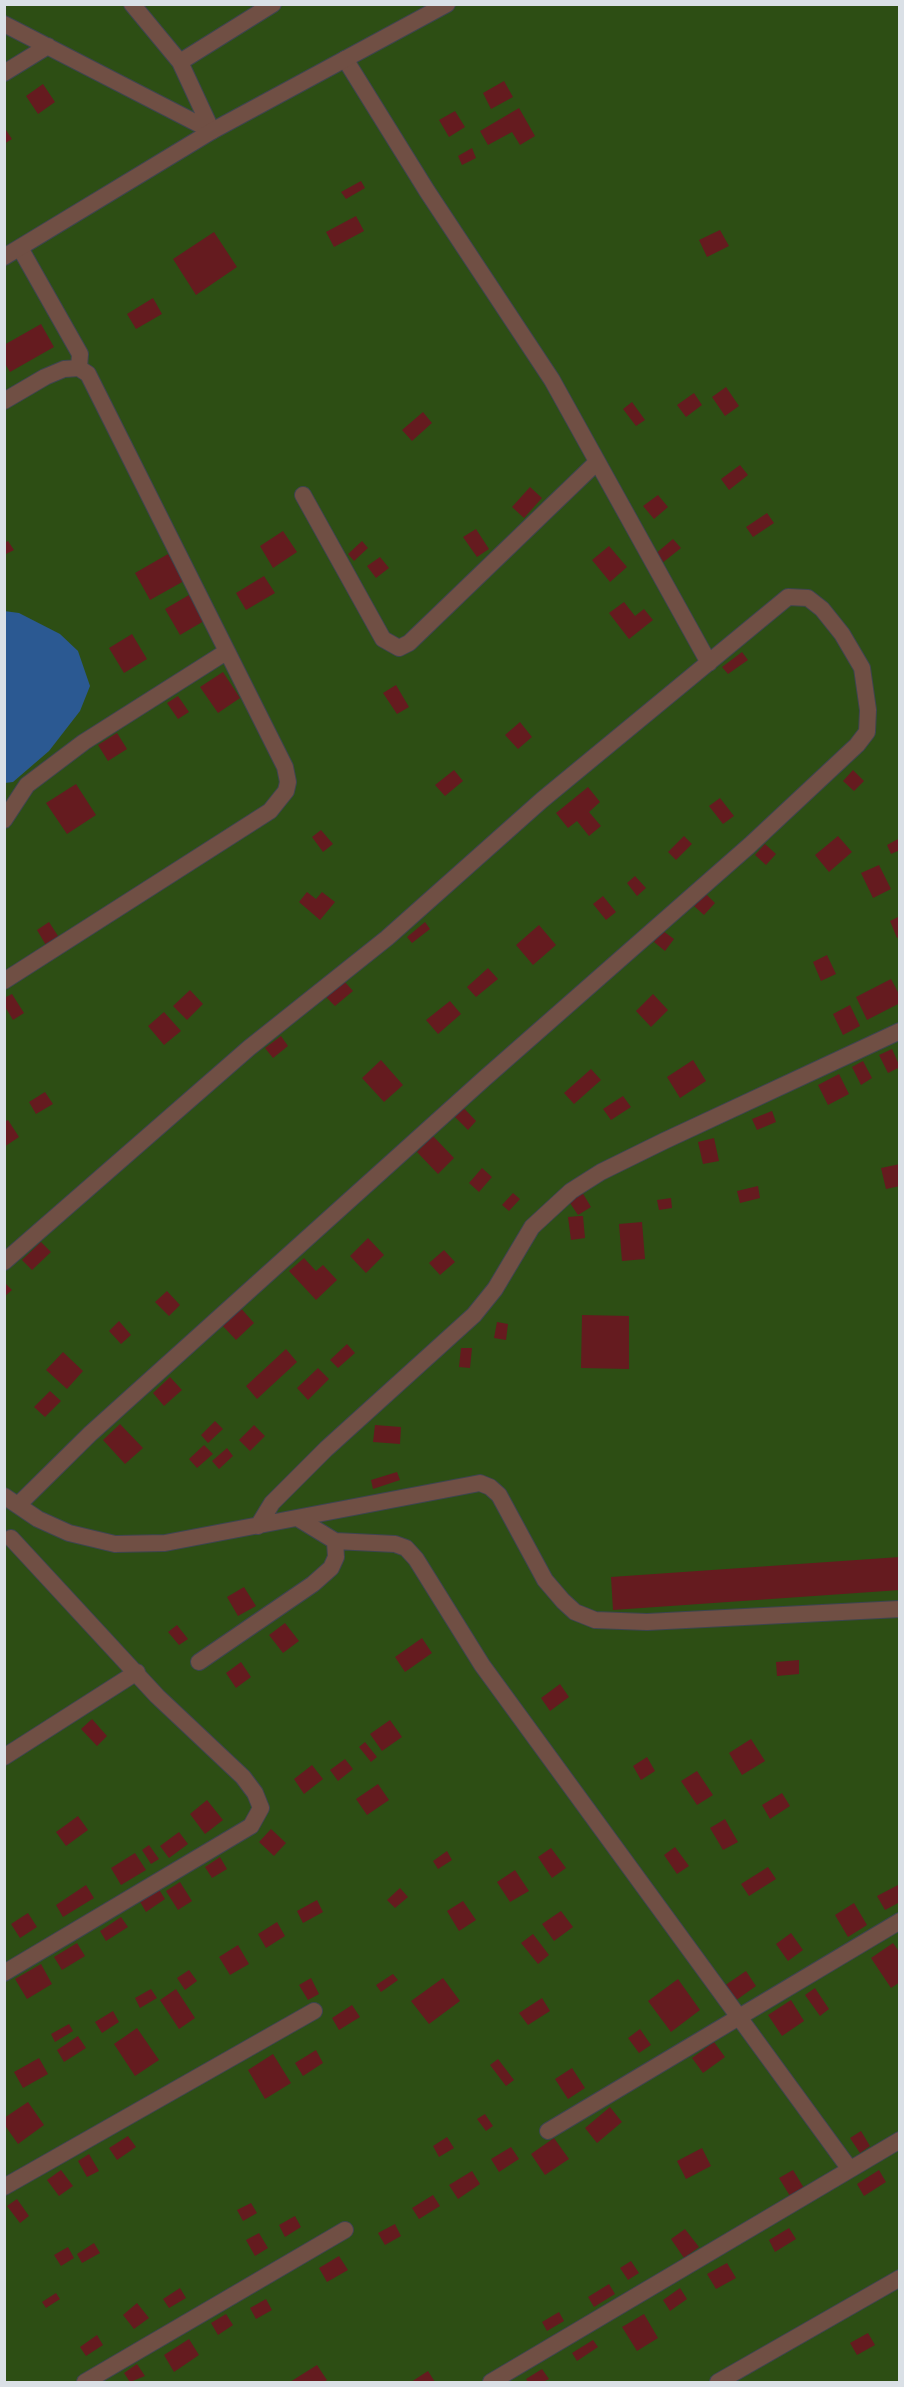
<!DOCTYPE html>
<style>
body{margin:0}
#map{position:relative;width:904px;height:2387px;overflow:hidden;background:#1f2831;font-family:"Times New Roman",serif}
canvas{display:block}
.frame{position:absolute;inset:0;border:6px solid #dae0e6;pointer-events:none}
</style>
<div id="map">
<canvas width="904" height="2387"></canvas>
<div class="frame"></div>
</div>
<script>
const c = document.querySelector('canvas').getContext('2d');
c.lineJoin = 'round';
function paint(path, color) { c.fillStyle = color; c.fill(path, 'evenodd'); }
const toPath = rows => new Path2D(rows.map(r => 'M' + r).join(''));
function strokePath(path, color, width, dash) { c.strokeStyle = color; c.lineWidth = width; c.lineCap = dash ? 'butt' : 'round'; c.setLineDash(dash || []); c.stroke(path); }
paint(toPath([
 [5,5,899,5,899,2382,5,2382]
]), '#2d4e14');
paint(toPath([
 [4,611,19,613,60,634,78,651,90,686,80,711,49,751,13,782,5,783]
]), '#2b5992');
paint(toPath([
 [504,81,513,97,491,109,483,93],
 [43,84,55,102,38,114,26,96],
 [519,108,535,136,520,145,512,132,488,145,480,131],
 [455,111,465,127,449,137,439,120],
 [4,127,12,139,4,144],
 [472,148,476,158,462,165,458,156],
 [361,181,365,188,346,199,341,192],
 [356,216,364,231,334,247,326,232],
 [720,230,729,246,707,257,699,240],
 [214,232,237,267,196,295,173,259],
 [153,298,162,314,136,329,127,314],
 [41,324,54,347,10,372,4,362,4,345],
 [726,387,739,406,725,416,712,397],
 [694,393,702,405,686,417,677,405],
 [632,402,645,420,636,426,623,409],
 [423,412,432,423,412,441,402,430],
 [740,465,748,475,729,490,721,479],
 [530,487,542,498,524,518,512,507],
 [658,495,668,507,654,519,643,506],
 [767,513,774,523,753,537,746,527],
 [476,529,489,549,477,557,463,537],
 [283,531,297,552,273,568,260,546],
 [673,539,681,548,661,564,654,555],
 [8,541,14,550,4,555,4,543],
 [362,541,368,548,354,561,348,554],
 [609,546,627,567,610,582,592,560],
 [168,554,184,581,150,600,135,573],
 [380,557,389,568,376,578,367,566],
 [264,576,275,593,246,610,236,593],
 [189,595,204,621,180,635,165,609],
 [624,602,635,616,644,609,653,620,629,639,609,613],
 [132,634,147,659,124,673,109,648],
 [742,652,748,660,728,674,722,667],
 [223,672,240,698,218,713,200,687],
 [396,685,409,707,397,714,383,693],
 [178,696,189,712,178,719,167,703],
 [520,722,532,737,518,749,505,735],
 [117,733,127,749,108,761,98,745],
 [454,770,463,781,445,796,435,785],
 [853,770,864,781,854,791,843,781],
 [76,784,96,815,67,834,46,803],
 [588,787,600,802,589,812,601,826,589,836,577,821,568,828,556,813],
 [720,798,734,816,723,824,709,806],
 [321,830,333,844,323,852,312,837],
 [684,836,692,844,676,860,668,852],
 [838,836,852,852,829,872,815,855],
 [900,838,900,850,891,854,887,845],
 [765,844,776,854,766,865,755,855],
 [879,865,891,889,873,898,861,873],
 [635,876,646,888,637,896,627,883],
 [307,892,316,899,322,892,335,902,320,920,299,902],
 [705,893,715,903,704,915,694,906],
 [603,896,616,912,606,920,593,904],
 [900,916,900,936,897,938,890,921],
 [49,922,60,939,47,947,37,930],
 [425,922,430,929,412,943,407,937],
 [539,925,556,945,533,965,516,945],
 [663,931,674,939,665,951,654,942],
 [827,955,836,974,821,981,813,962],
 [488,968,498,979,476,997,467,987],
 [891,979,900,996,900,1003,867,1020,856,997],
 [344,981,353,991,335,1006,326,997],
 [190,990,203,1004,187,1020,173,1006],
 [12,994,24,1013,13,1020,4,1005,4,998],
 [653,994,668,1010,651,1027,636,1011],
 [450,1001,461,1014,438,1034,426,1020],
 [850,1005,860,1026,843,1035,833,1014],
 [164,1012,181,1031,164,1045,148,1026],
 [281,1036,288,1046,273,1058,265,1048],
 [892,1049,900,1067,888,1073,879,1055],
 [381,1060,403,1085,384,1102,362,1078],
 [693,1060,706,1081,680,1098,667,1077],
 [863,1061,872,1078,861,1085,852,1067],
 [591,1069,601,1080,574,1104,564,1093],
 [839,1074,849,1094,828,1105,818,1085],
 [45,1092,53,1104,36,1114,29,1102],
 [623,1096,631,1107,611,1120,603,1109],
 [460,1104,476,1121,468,1130,451,1113],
 [772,1111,776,1122,757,1130,752,1119],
 [8,1120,19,1137,4,1147,4,1122],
 [433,1136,454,1158,438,1174,417,1152],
 [714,1138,719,1161,703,1164,698,1142],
 [900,1164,900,1186,886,1189,881,1168],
 [482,1168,492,1177,479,1192,469,1183],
 [758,1186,760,1198,740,1203,737,1191],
 [582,1192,591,1207,578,1215,568,1200],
 [513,1193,520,1199,509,1211,502,1205],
 [671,1198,672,1208,659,1210,657,1200],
 [580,1216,583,1216,585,1238,571,1240,568,1217],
 [642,1222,645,1259,622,1261,619,1224],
 [368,1238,384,1255,366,1273,350,1256],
 [41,1242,51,1252,32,1270,22,1260],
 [444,1250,455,1262,440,1275,429,1263],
 [304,1258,316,1271,323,1265,337,1280,316,1300,289,1271],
 [4,1282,12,1290,4,1297],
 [167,1291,180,1305,169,1316,155,1302],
 [238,1305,254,1323,236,1340,219,1322],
 [582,1315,629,1316,629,1369,581,1368],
 [119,1321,131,1335,121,1344,109,1331],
 [497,1322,508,1324,506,1340,494,1338],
 [347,1344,355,1353,338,1368,330,1360],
 [461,1348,472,1348,470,1368,459,1367],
 [286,1349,297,1362,257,1399,246,1386],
 [63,1352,83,1371,67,1389,46,1370],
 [318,1368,329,1379,308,1400,297,1388],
 [170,1377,182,1390,164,1406,153,1393],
 [50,1391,61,1401,45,1417,34,1407],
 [215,1421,223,1429,208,1443,201,1435],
 [120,1424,143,1448,125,1464,103,1440],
 [254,1425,265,1436,250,1451,239,1440],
 [375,1425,401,1427,400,1444,373,1442],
 [204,1445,213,1454,197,1468,189,1459],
 [227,1448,233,1456,219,1469,212,1461],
 [397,1472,400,1480,373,1489,371,1480],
 [900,1557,900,1590,613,1610,611,1577],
 [244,1587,256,1606,238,1616,227,1597],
 [285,1623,299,1641,283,1653,269,1635],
 [177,1625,188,1639,179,1645,168,1632],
 [422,1638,432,1653,405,1672,395,1657],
 [799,1660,799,1674,777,1676,776,1662],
 [241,1662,251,1677,236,1688,226,1673],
 [560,1684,569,1697,550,1711,541,1698],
 [92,1719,107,1736,97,1746,81,1729],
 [390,1720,402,1737,382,1751,370,1734],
 [751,1739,765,1761,742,1775,729,1753],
 [365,1742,377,1757,371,1762,359,1747],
 [647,1757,655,1771,641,1780,633,1766],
 [345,1759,353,1769,338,1781,330,1770],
 [312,1765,323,1779,304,1794,294,1779],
 [697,1771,713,1795,697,1805,681,1781],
 [378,1784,389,1800,367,1815,356,1799],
 [782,1793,790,1806,770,1819,762,1805],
 [207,1800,223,1820,205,1834,190,1814],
 [78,1816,88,1830,66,1846,56,1832],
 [725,1819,738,1842,723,1850,710,1828],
 [271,1829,286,1843,274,1856,259,1842],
 [179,1832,188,1844,169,1858,160,1846],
 [149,1845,159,1859,151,1864,142,1850],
 [675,1847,689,1866,677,1874,664,1855],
 [551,1848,566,1868,552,1878,538,1857],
 [447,1851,452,1860,438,1869,433,1861],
 [135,1853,146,1870,121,1885,111,1868],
 [220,1857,227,1869,212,1878,205,1867],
 [768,1867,776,1879,749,1896,741,1884],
 [515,1870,529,1891,510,1902,497,1882],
 [180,1882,192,1901,178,1910,166,1891],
 [900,1884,900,1902,885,1910,877,1896],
 [86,1885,94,1898,63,1917,56,1905],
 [158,1888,165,1899,146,1912,139,1900],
 [400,1888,408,1897,395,1908,387,1900],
 [317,1900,323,1912,303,1923,297,1911],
 [463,1901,476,1920,459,1931,447,1911],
 [854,1903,867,1925,848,1937,835,1915],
 [561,1911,573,1927,554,1941,542,1924],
 [28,1913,37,1927,20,1938,11,1924],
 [121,1917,128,1927,106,1941,100,1931],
 [277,1922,285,1936,266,1948,258,1934],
 [791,1933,803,1950,788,1961,776,1944],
 [533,1934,549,1955,538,1964,521,1943],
 [77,1943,85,1956,62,1970,54,1957],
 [893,1943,900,1953,900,1982,891,1988,871,1958],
 [238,1945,249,1964,230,1975,219,1957],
 [41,1964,52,1984,27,1999,15,1979],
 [189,1970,197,1981,185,1990,177,1978],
 [746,1971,756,1986,735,2001,724,1986],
 [393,1974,398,1980,381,1992,376,1985],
 [311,1978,319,1994,308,2000,299,1985],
 [443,1978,460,2001,429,2024,411,2001],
 [678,1979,700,2010,671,2032,648,2001],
 [815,1988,829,2009,820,2016,805,1995],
 [151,1989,157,1998,140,2008,135,1998],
 [176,1989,195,2018,179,2029,160,2000],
 [542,1998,550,2011,528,2025,519,2013],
 [791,2000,804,2021,782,2036,768,2015],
 [352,2005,360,2017,339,2030,332,2018],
 [113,2011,119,2022,102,2033,95,2022],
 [69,2024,73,2031,55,2042,51,2034],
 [137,2028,159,2060,135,2076,114,2044],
 [640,2029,651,2045,639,2053,628,2038],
 [78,2036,86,2048,64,2062,57,2050],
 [714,2042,725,2057,703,2073,692,2058],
 [316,2050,323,2063,303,2076,295,2063],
 [273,2054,291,2083,265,2099,248,2070],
 [39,2058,48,2074,23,2088,14,2072],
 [498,2059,514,2080,506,2086,490,2065],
 [572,2068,585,2088,568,2099,555,2079],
 [28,2102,44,2125,18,2144,4,2124,4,2118],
 [610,2107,622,2122,597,2143,585,2128],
 [485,2114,493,2126,486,2131,477,2119],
 [861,2131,870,2146,860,2153,850,2138],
 [128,2136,136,2147,117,2160,109,2148],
 [447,2137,454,2148,439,2157,433,2146],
 [554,2138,569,2159,545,2175,531,2154],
 [511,2147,519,2159,499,2172,491,2159],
 [702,2148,711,2166,686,2179,677,2161],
 [89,2154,99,2171,87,2177,78,2161],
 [61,2170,73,2186,59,2196,47,2180],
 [793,2170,804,2188,790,2196,779,2178],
 [879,2170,886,2182,864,2196,857,2184],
 [472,2171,480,2184,458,2199,449,2185],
 [433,2195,440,2206,419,2219,412,2208],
 [17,2199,29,2216,20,2223,7,2206],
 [251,2203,257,2213,243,2221,237,2210],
 [295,2216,301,2227,285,2237,279,2225],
 [395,2224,401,2236,385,2245,378,2233],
 [789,2228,796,2239,775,2252,769,2240],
 [685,2229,699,2247,684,2258,671,2239],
 [259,2233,268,2248,255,2256,246,2240],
 [94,2243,100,2253,82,2263,77,2254],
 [68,2247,74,2258,61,2266,54,2255],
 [339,2256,348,2270,327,2282,319,2268],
 [631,2261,639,2273,628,2280,620,2268],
 [727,2263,736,2278,716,2289,707,2274],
 [609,2284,615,2294,594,2307,588,2297],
 [180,2288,186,2298,169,2308,163,2299],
 [680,2288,687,2299,670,2311,663,2300],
 [56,2293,60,2299,46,2308,42,2302],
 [266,2299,272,2310,256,2319,250,2308],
 [137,2303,149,2318,134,2329,123,2315],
 [559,2312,564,2321,547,2331,542,2322],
 [226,2314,233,2325,218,2335,211,2323],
 [644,2314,658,2338,637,2351,622,2327],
 [868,2333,875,2345,857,2355,850,2343],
 [97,2335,103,2345,86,2356,80,2347],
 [189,2339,199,2355,174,2372,164,2355],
 [593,2340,598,2347,577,2361,572,2353],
 [137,2364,145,2376,130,2382,124,2373],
 [317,2365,327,2380,324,2382,290,2382],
 [542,2369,549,2379,543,2382,528,2382,526,2379],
 [428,2371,435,2382,411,2382]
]), '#651b1f');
const minor = toPath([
 [132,4,180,62,212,131],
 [4,24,212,131],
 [345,59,427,191,552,380,709,663],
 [180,62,273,4],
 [4,73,48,46],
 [20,248,80,354,79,368],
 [4,401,45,377,64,369,79,368,88,374,285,767,288,782,286,791,270,811,4,981],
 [303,495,383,639,399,648,409,643,597,462],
 [4,820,27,785,84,742,226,652],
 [4,1262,249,1048,387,938,542,800,788,597,808,598,822,609,842,634,862,668,868,710,867,732,857,745,750,845,485,1078,90,1434,18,1505],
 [4,1496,38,1519,69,1533,115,1544,165,1543,480,1483,490,1487,499,1495,545,1580,563,1601,575,1612,595,1620,647,1622,900,1609],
 [299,1519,335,1541,395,1544,406,1548,416,1559,482,1665,849,2168],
 [258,1526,272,1503,326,1449,474,1315,495,1289,532,1227,571,1191,601,1172,664,1141,900,1031],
 [199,1662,313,1584,331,1568,336,1557,335,1541],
 [4,1757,137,1672],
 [4,1973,251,1826,261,1808,255,1793,243,1777,157,1696,11,1538],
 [548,2131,900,1921],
 [4,2187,314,2011],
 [85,2382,345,2230],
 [491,2382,900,2140],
 [718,2382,900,2278]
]);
const tertiary = toPath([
 [4,257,212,131,447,4]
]);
strokePath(minor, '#3d454e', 18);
strokePath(tertiary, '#3d454e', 18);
strokePath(minor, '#704f44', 16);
strokePath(tertiary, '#704f44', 16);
</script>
